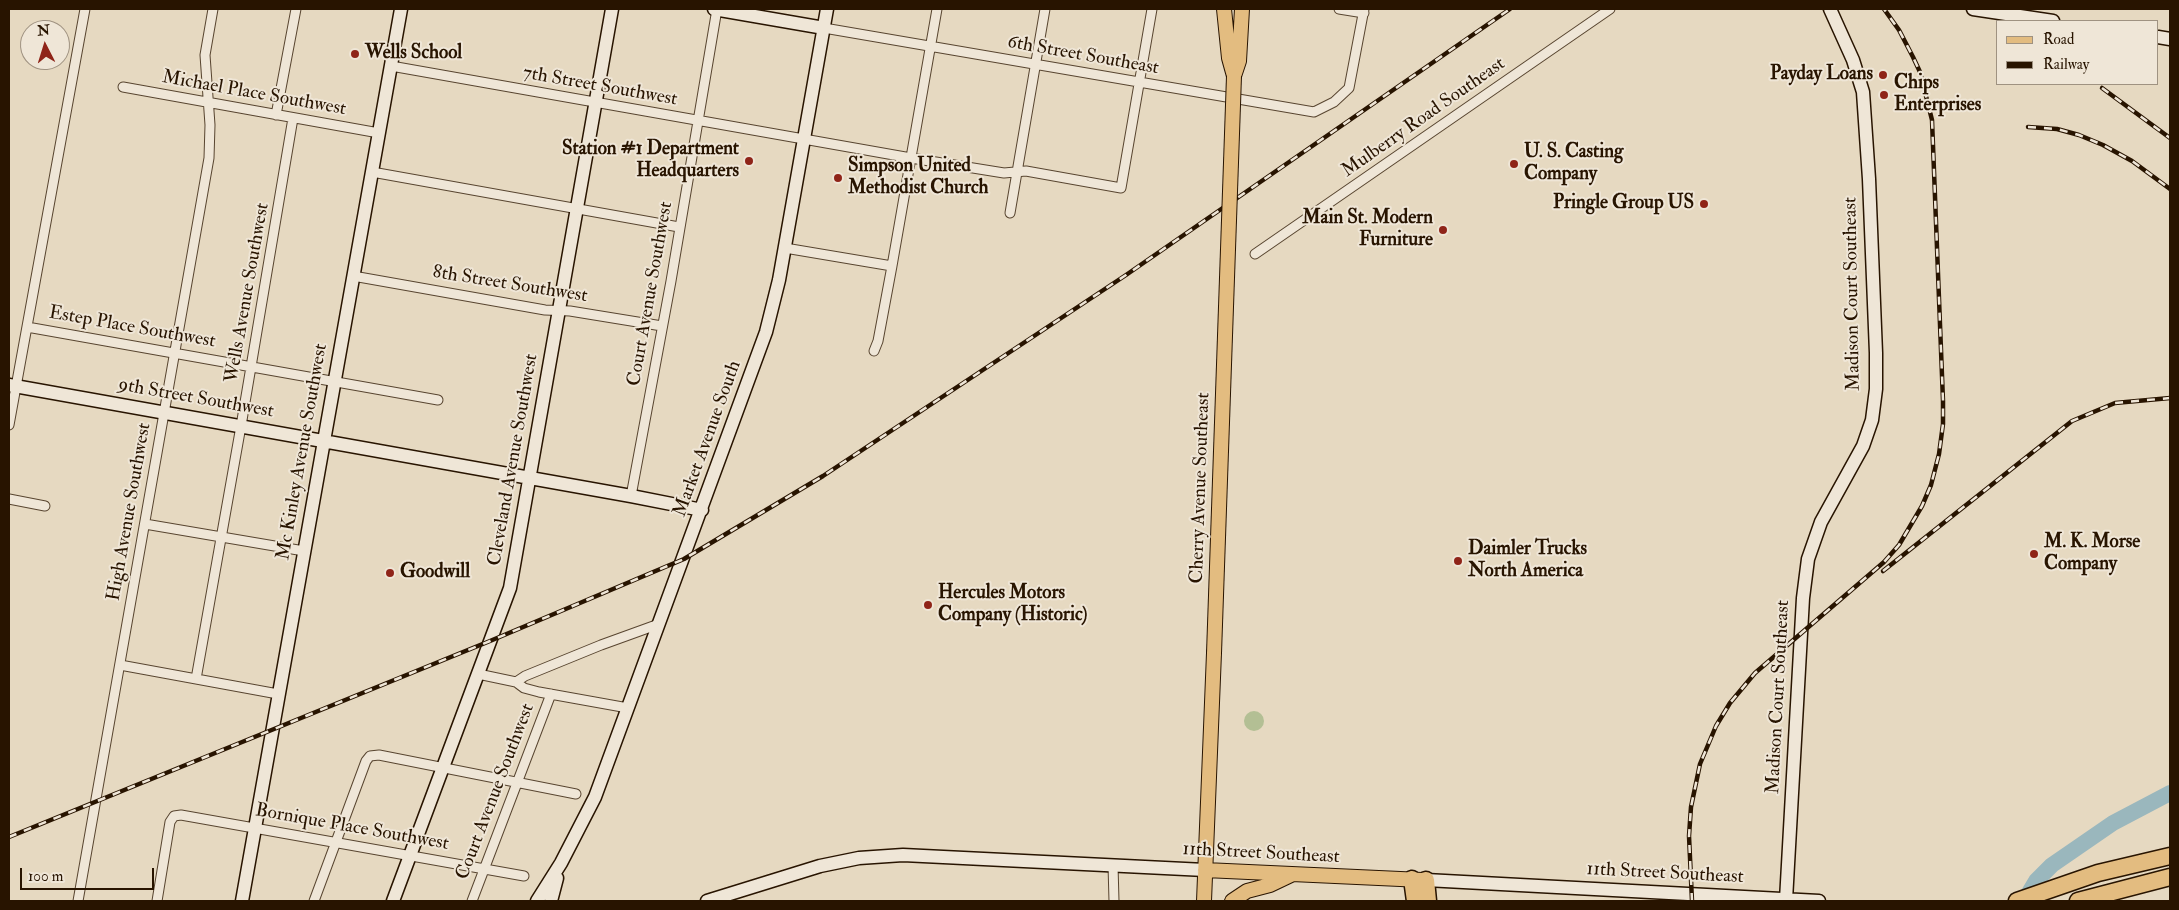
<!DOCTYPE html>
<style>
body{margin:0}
#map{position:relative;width:2179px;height:910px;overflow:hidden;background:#e6d9c1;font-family:"IM FELL Double Pica",serif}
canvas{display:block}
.frame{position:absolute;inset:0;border:10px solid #281400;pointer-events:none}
.legend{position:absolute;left:1996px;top:20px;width:162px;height:65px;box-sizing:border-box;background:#efe6d7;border:1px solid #9f9281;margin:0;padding:6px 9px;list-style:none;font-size:15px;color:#281400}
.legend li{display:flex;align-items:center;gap:10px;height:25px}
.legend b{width:25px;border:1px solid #9f9281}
.north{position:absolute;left:20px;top:20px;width:50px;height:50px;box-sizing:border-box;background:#efe6d7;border:1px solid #9f9281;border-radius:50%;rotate:355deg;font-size:14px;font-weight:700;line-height:20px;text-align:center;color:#281400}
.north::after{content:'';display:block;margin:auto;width:18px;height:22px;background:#8f2418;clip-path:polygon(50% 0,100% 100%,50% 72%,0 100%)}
.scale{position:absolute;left:20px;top:868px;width:134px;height:22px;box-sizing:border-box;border:2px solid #281400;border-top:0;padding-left:6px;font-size:15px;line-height:18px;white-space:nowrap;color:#281400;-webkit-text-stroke:4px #efe6d7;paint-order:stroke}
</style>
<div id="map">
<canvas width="2179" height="910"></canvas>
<div class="frame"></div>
<ul class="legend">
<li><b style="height:6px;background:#e3bc80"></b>Road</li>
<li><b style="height:6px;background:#281400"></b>Railway</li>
</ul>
<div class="north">N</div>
<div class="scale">100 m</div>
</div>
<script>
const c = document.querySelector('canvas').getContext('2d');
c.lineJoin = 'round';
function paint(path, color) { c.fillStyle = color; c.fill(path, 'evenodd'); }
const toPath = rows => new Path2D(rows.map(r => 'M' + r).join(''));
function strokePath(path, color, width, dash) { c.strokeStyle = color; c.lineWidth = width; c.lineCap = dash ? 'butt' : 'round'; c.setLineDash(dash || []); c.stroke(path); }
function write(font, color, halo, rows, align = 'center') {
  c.font = font + ' "IM FELL Double Pica",serif'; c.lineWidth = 4; c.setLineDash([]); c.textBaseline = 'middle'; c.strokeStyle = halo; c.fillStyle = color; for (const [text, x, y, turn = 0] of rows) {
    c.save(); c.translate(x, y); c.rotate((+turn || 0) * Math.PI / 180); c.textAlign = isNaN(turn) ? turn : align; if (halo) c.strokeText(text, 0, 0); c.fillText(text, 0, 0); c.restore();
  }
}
paint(toPath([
 '1244 721a10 10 0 1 1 20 0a10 10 0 1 1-20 0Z'
]), '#b3bf94');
strokePath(toPath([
 [2024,901,2036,881,2052,865,2113,823,2170,793]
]), '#9ab7bd', 16);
const street = toPath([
 [1339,9,1364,13],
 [824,28,1314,112,1334,102,1349,88,1364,9],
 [391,66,911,158,1004,173,1026,171,1121,188,1152,9],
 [123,87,379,133],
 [276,115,296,9],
 [372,172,679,227],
 [1010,213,1045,9],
 [785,248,892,266],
 [1255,254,1610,9],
 [353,276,545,310,570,311,662,326],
 [27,327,438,400],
 [874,351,878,341,892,266,937,9],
 [9,425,85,9],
 [631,496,671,281,717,9],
 [9,499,45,506],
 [145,524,304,551],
 [120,665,278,694],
 [478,674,516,682,524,688,539,692,628,708],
 [196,679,241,426,293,118],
 [516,682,525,676,601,645,659,624],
 [1113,865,1114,901],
 [78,901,209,158,210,125,205,55,213,9],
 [157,901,170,822,174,816,181,815,524,876],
 [314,901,366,761,370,756,379,755,576,794],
 [472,901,551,694]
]);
const secondary = toPath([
 [714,9,824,28],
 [1973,9,2053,21],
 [2158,37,2170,39],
 [9,385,631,496,702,510],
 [1426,880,1819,901],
 [1786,900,1803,598,1808,559,1821,522,1863,446,1872,420,1876,389,1876,353,1869,179,1863,92,1853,60,1830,9],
 [242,901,401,9],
 [393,901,510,588,612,9],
 [537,901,561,863,595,797,766,332,779,280,827,9],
 [551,901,557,878],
 [707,901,820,866,859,858,903,855,1205,870]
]);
const primary = toPath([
 [1224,9,1229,58,1234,76],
 [1234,76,1239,61,1242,9],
 [1205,870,1422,880],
 [1204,901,1214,653],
 [1232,901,1247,891,1270,885,1291,875]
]);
const highway = toPath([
 [1412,879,1415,901],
 [1426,880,1428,901],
 [2017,901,2098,873,2170,856],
 [2078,901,2170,877]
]);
strokePath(street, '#584530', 11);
strokePath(secondary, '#281400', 15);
strokePath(primary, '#281400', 16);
strokePath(highway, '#281400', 19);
strokePath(street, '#efe6d7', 9);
strokePath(secondary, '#efe6d7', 12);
strokePath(primary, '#e3bc80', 14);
strokePath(highway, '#e3bc80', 16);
const rail = toPath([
 [2102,88,2170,138],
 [2028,127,2057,129,2079,135,2103,145,2132,161,2170,189],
 [1883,571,2072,421,2115,403,2170,398],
 [9,837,490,641,684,559,823,476,1126,275,1510,9],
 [1692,901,1689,836,1691,807,1700,764,1716,726,1730,703,1755,673,1884,562,1899,545,1922,506,1931,485,1939,454,1943,424,1943,401,1932,120,1920,72,1913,57,1899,30,1884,9]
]);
strokePath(rail, '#281400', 4.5);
strokePath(rail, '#efe6d7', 2.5, [8]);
const primaryBridge = toPath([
 [1214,653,1234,76]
]);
strokePath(primaryBridge, '#281400', 16, []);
strokePath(primaryBridge, '#e3bc80', 14);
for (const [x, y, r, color] of [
 [355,54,5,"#8f2418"],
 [1883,75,5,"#8f2418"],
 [1884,95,5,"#8f2418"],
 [749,161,5,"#8f2418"],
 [1514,164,5,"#8f2418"],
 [838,178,5,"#8f2418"],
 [1704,204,5,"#8f2418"],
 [1443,230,5,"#8f2418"],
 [2034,554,5,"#8f2418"],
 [1458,561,5,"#8f2418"],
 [390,573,5,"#8f2418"],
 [928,605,5,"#8f2418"]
]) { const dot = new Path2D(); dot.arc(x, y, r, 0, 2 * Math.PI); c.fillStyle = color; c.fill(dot); strokePath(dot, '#efe6d7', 2); }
write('bold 19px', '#281400', '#efe6d7', [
 ["Wells School",365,54],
 ["Payday Loans",1873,75,"right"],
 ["Chips",1894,84],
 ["Enterprises",1894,106],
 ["Station #1 Department",739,150,"right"],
 ["Headquarters",739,172,"right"],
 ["U. S. Casting",1524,153],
 ["Company",1524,175],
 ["Simpson United",848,167],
 ["Methodist Church",848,189],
 ["Pringle Group US",1694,204,"right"],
 ["Main St. Modern",1433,219,"right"],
 ["Furniture",1433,241,"right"],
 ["M. K. Morse",2044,543],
 ["Company",2044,565],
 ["Daimler Trucks",1468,550],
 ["North America",1468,572],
 ["Goodwill",400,573],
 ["Hercules Motors",938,594],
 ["Company (Historic)",938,616]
], 'left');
write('19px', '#281400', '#efe6d7', [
 ["6th Street Southeast",1083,56,10],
 ["7th Street Southwest",600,87,10],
 ["Michael Place Southwest",254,94,10],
 ["Mulberry Road Southeast",1424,118,-35],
 ["8th Street Southwest",510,285,9],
 ["Wells Avenue Southwest",248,293,-80],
 ["Court Avenue Southwest",651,294,-80],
 ["Madison Court Southeast",1853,294,-91],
 ["Estep Place Southwest",132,328,10],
 ["9th Street Southwest",196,399,10],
 ["Market Avenue South",708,439,-70],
 ["Mc Kinley Avenue Southwest",303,452,-80],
 ["Cleveland Avenue Southwest",514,460,-80],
 ["Cherry Avenue Southeast",1201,488,-88],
 ["High Avenue Southwest",130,512,-80],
 ["Madison Court Southeast",1779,697,-87],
 ["Court Avenue Southwest",496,792,-69],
 ["Bornique Place Southwest",352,828,10],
 ["11th Street Southeast",1261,854,3],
 ["11th Street Southeast",1665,874,3]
]);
</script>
